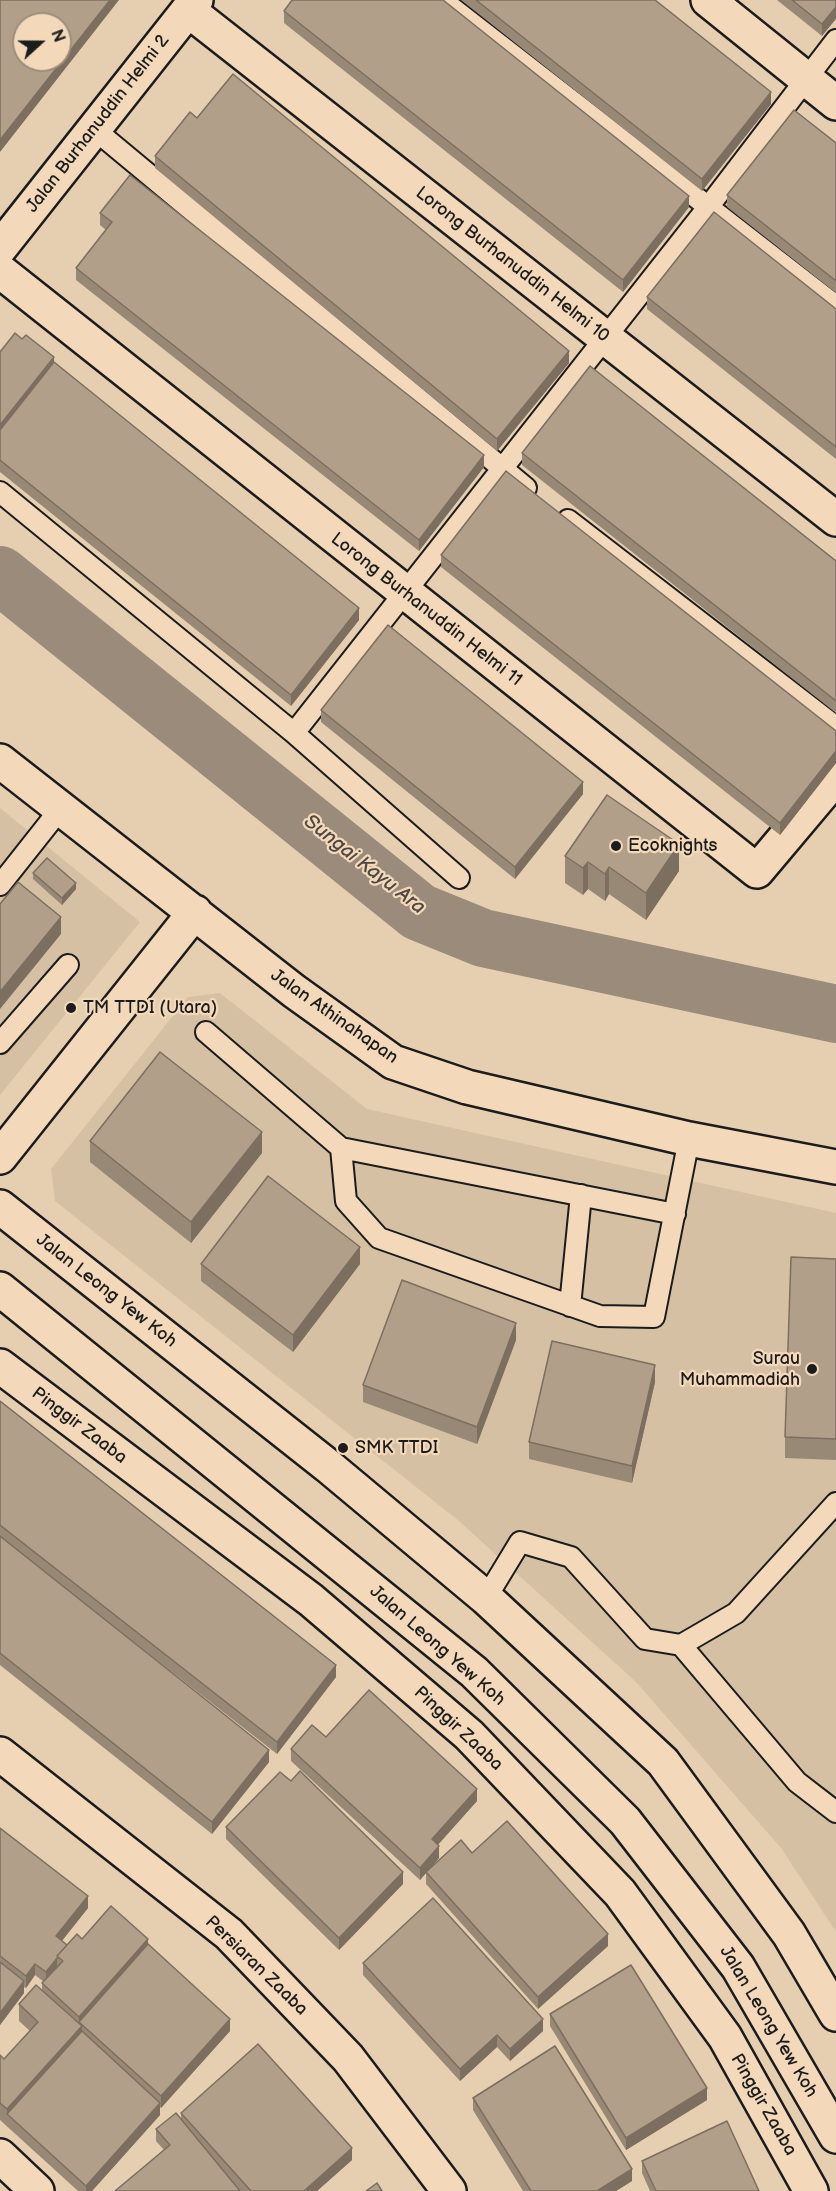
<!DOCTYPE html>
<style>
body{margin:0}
#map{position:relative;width:836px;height:2191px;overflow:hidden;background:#e6ceb0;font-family:"Balsamiq Sans",sans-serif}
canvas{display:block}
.north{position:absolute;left:12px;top:12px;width:60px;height:60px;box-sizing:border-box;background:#f3d9ba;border:2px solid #9d8d7b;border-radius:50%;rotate:69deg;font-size:16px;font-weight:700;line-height:24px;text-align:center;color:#1c1c1c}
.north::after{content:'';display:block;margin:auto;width:21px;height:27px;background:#1c1c1c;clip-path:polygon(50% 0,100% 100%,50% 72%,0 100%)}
</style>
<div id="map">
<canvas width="836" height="2191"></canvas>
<div class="north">N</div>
</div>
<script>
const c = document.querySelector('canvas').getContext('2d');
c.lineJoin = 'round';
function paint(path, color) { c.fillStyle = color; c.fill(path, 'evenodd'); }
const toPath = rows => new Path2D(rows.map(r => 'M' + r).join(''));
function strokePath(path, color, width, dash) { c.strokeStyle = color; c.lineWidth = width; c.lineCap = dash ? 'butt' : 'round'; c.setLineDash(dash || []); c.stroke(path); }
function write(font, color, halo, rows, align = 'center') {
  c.font = font + ' "Balsamiq Sans",sans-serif'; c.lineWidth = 4.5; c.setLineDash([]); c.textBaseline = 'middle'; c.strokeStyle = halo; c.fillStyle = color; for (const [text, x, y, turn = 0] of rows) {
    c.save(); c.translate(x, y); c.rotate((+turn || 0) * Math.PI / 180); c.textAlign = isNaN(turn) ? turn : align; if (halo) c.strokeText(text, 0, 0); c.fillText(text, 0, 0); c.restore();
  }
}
paint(toPath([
 [0,808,140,922,0,1095],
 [220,993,367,1109,836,1213,836,1932,781,1848,637,1683,459,1521,55,1201,51,1169,188,997]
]), '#d6c0a4');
strokePath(toPath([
 [0,575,419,912,483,938,836,1014]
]), '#9b8b7a', 58);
const lane = toPath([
 [442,0,836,306],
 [94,129,526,488],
 [0,492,294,733,459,878],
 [568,520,836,727],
 [294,733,709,206,836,40],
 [0,885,61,808],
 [206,1032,341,1148,346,1201,379,1238,600,1316,654,1317,689,1139],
 [0,1043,68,965],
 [341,1148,675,1214],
 [570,1306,581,1195],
 [486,1598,520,1542,571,1557,645,1639,681,1645,797,1782,836,1812],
 [681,1645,736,1613,836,1503]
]);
const street = toPath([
 [708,0,836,103],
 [188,10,836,519],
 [0,248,196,0],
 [0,271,757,871,836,777],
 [0,761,294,991,393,1062,467,1087,689,1139,836,1167],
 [0,1157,195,912],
 [0,1366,311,1600,469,1735,620,1893,725,2037,811,2191],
 [0,1754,229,1934,348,2058,449,2191],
 [0,2156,37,2191]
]);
const secondary = toPath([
 [0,1207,328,1466,486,1598,663,1762,789,1934,836,2014],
 [0,1289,474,1672,625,1821,738,1967,836,2136]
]);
strokePath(lane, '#1c1c1c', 24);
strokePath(street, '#1c1c1c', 38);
strokePath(secondary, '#1c1c1c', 38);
strokePath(lane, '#f3d9ba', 20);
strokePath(street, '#f3d9ba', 33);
strokePath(secondary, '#f3d9ba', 33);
paint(toPath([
 [461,0,655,0,771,104,702,191],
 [777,0,836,0,822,36],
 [284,11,689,207,623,292,284,23],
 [197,118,569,363,497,451,155,168,155,156],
 [836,143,836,293,727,207,727,195],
 [100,213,484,467,419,551,76,280,76,268,106,230,100,225],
 [647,297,836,309,836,459,647,309],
 [0,352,54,362,359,620,291,706,0,472],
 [522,453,836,561,836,713,522,465],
 [441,555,836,731,836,763,780,835,441,567],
 [321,710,583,794,515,879,321,722],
 [565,856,679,871,646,920,609,894,605,901,588,889,583,895,565,883],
 [33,873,76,889,62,905,33,879],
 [90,1141,262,1153,191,1243,90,1162],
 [836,1259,836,1460,785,1458,785,1437],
 [201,1264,360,1264,293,1352,201,1281],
 [516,1340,477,1444,363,1402,363,1385],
 [655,1382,632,1483,529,1459,529,1442],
 [0,1401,336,1677,277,1754,72,1594,269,1762,212,1834,0,1665],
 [291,1749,477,1801,438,1845,439,1858,432,1867,472,1853,608,1946,538,2009,426,1884,426,1873,420,1880,291,1761],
 [226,1827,403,1884,339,1950,226,1839],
 [0,1828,88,1908,62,1941,67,1945,82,1939,148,1944,230,2031,161,2108,160,2107,160,2115,92,2191,78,2191,0,2120,0,2055,4,2059,30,2031,19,2021,19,2004,42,1990,42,1983,44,1982,35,1975,26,1988,24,1987,24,1993,0,2025],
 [363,1963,543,2031,510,2061,497,2047,460,2081,363,1975],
 [550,2014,707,2100,626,2150,550,2026],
 [473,2098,632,2181,616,2191,523,2191,473,2110],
 [181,2113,352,2160,317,2191,241,2191,164,2150,156,2141,156,2129,181,2120],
 [642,2161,759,2191,650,2191,642,2173]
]), '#988976');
paint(toPath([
 [110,0,119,0,0,152,0,135],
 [836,7,836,19,822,36,822,24],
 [771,92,771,104,702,191,702,179],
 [689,196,689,207,623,292,623,280],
 [569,351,569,363,497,451,497,439],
 [54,357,54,374,0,442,0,425],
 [484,455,484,467,419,551,419,540],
 [359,608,359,620,291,706,291,695],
 [836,751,836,763,780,835,780,823],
 [583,782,583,794,515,879,515,867],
 [679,844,679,871,646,920,646,893],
 [588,862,588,889,583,895,583,868],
 [609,867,609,894,605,901,605,874],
 [76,883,76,889,62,905,62,898],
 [61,917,61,934,0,1009,0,992],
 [262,1132,262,1153,191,1243,191,1222],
 [360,1247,360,1264,293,1352,293,1335],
 [516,1323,516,1340,477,1444,477,1427],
 [655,1365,655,1382,632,1483,632,1466],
 [336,1665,336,1677,277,1754,277,1742],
 [269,1750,269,1762,212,1834,212,1822],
 [477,1789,477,1801,432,1851,432,1839],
 [439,1846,439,1858,420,1880,420,1868],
 [403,1872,403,1884,339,1950,339,1938],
 [88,1896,88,1908,56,1948,56,1936],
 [608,1934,608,1946,538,2009,538,1997],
 [148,1939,148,1956,79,2022,79,2017],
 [57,1958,57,1970,46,1984,46,1972],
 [35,1964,35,1975,26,1988,26,1976],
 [24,1981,24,1993,0,2025,0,2013],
 [230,2019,230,2031,161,2108,161,2096],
 [543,2019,543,2031,510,2061,510,2049],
 [82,2026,82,2043,7,2114,7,2109],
 [497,2035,497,2047,460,2081,460,2069],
 [707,2088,707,2100,626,2150,626,2138],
 [160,2103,160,2115,92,2191,86,2191,86,2186],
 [352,2148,352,2160,317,2191,304,2191],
 [632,2169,632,2181,616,2191,597,2191]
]), '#7c6f60');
const building = toPath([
 [0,0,110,0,0,140,0,0],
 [24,24,60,24,60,60,24,60,24,24],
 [292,0,443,0,689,196,623,280,284,11,292,0],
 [476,0,655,0,771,92,702,179,476,0],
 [792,0,836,0,836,7,822,24,792,0],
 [233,74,569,351,497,439,155,156,190,112,197,118,233,74],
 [794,110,836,143,836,281,727,195,794,110],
 [130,175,484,455,419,540,76,268,112,222,100,213,130,175],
 [714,212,836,309,836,447,647,297,714,212],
 [15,333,22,339,26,335,54,357,0,425,0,352,15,333],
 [54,362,359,608,291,695,0,460,0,430,54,362],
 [590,366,836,561,836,701,522,453,590,366],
 [506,471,836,731,836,751,780,823,441,555,506,471],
 [388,625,583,782,515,867,321,710,388,625],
 [607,795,679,844,646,893,609,867,605,874,588,862,583,868,565,856,607,795],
 [47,858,76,883,62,898,33,873,47,858],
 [18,882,61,917,0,992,0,904,18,882],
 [160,1052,262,1132,191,1222,90,1141,160,1052],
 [268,1176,360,1247,293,1335,201,1264,268,1176],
 [791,1257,836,1259,836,1439,785,1437,791,1257],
 [402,1280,516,1323,477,1427,363,1385,402,1280],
 [552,1341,655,1365,632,1466,529,1442,552,1341],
 [0,1401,336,1665,277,1742,0,1525,0,1401],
 [0,1536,269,1750,212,1822,0,1653,0,1536],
 [369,1690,477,1789,432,1839,439,1846,420,1868,291,1749,312,1725,326,1737,369,1690],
 [300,1771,403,1872,339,1938,226,1827,280,1772,291,1781,300,1771],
 [507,1821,608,1934,538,1997,426,1872,461,1840,472,1853,507,1821],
 [0,1828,88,1896,56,1936,67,1945,57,1956,58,1957,46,1972,35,1964,26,1976,0,1956,0,1828],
 [433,1898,543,2019,510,2049,497,2035,460,2069,363,1963,433,1898],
 [111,1906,148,1939,79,2017,42,1983,63,1961,57,1956,77,1934,82,1939,111,1906],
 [148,1944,230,2019,161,2096,79,2022,148,1944],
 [0,1962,24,1981,0,2013,0,1962],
 [631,1965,707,2088,626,2138,550,2014,631,1965],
 [36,1985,82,2026,7,2109,0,2103,0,2055,4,2059,38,2022,19,2004,36,1985],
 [82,2031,160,2103,86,2186,7,2114,82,2031],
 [258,2044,352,2148,304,2191,251,2191,181,2113,258,2044],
 [555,2046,632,2169,597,2191,531,2191,473,2098,555,2046],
 [176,2113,240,2191,115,2191,170,2145,156,2129,176,2113],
 [727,2121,759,2191,656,2191,642,2161,727,2121],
 [377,2183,382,2191,366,2191,377,2183]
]);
paint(building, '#b19f89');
strokePath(building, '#7c6f60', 1.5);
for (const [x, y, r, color] of [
 [616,846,6,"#1c1c1c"],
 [71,1008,6,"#1c1c1c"],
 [812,1369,6,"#1c1c1c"],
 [343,1448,6,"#1c1c1c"]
]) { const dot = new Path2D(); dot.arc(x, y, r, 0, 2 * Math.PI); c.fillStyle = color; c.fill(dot); strokePath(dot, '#f3d9ba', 2); }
write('18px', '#1c1c1c', '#f3d9ba', [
 ["Jalan Burhanuddin Helmi 2",98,124,-52],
 ["Lorong Burhanuddin Helmi 10",512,265,38],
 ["Lorong Burhanuddin Helmi 11",426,610,38],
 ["Jalan Athinahapan",334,1017,35],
 ["Jalan Leong Yew Koh",106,1291,38],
 ["Pinggir Zaaba",79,1426,37],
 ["Jalan Leong Yew Koh",437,1646,41],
 ["Pinggir Zaaba",458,1729,43],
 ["Persiaran Zaaba",256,1966,44],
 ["Jalan Leong Yew Koh",768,2022,59],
 ["Pinggir Zaaba",763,2105,60]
]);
write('18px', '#1c1c1c', '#f3d9ba', [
 ["Ecoknights",628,846],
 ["TM TTDI (Utara)",83,1008],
 ["Surau",800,1359,"right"],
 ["Muhammadiah",800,1380,"right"],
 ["SMK TTDI",355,1448]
], 'left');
write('italic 20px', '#4f4842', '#f3d9ba', [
 ["Sungai Kayu Ara",364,865,38]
]);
</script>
